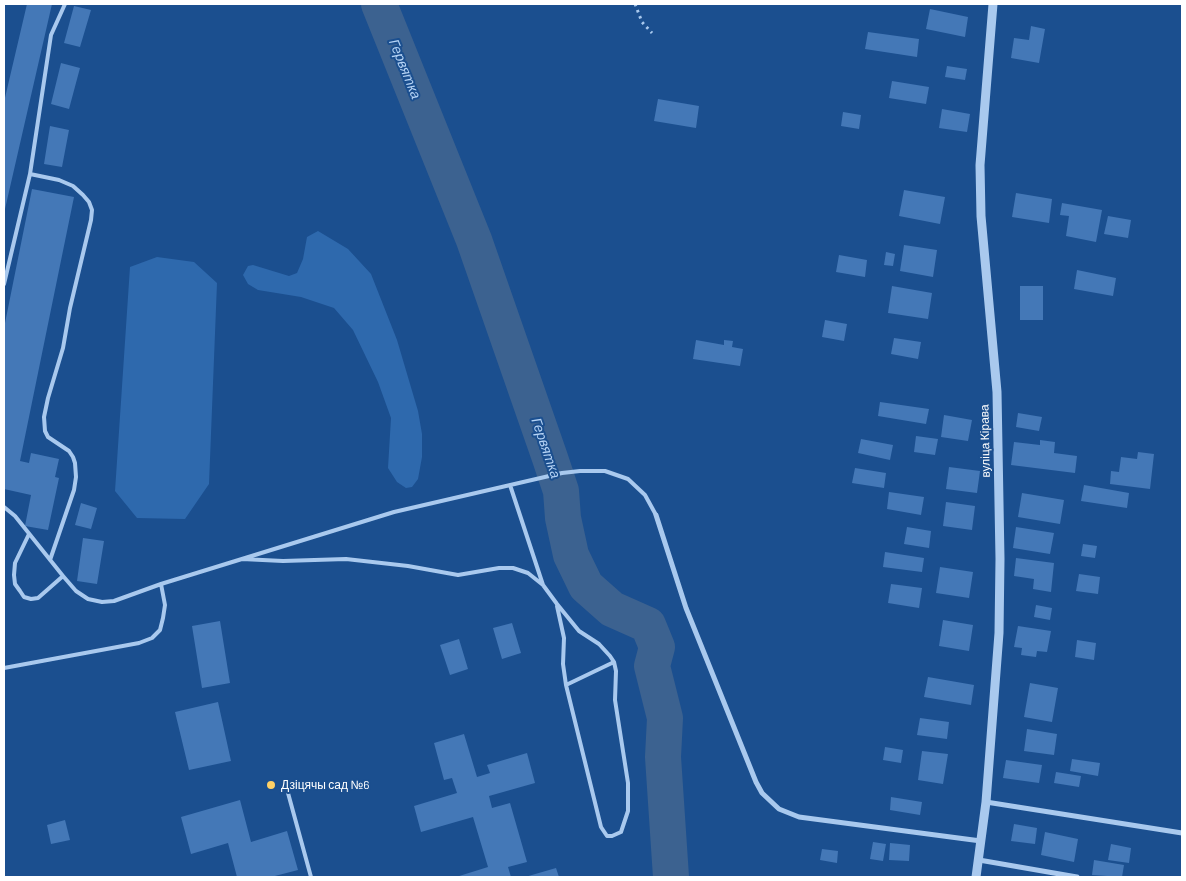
<!DOCTYPE html>
<meta charset="utf-8">
<style>
body{margin:0}
#map{position:relative;width:1186px;height:881px;overflow:hidden;background:#1b4f8f;font-family:Barlow,sans-serif}
canvas{display:block}
.frame{position:absolute;inset:0;border:5px solid #fff;pointer-events:none}
</style>
<div id="map">
<canvas width="1186" height="881"></canvas>
<div class="frame"></div>
</div>
<script>
const c = document.querySelector('canvas').getContext('2d');
c.lineJoin = 'round';
function paint(path, color) { c.fillStyle = color; c.fill(path, 'evenodd'); }
const toPath = rows => new Path2D(rows.map(r => 'M' + r).join(''));
function strokePath(path, color, width, dash) { c.strokeStyle = color; c.lineWidth = width; c.lineCap = dash ? 'butt' : 'round'; c.setLineDash(dash || []); c.stroke(path); }
function write(font, color, halo, rows, align = 'center') {
  c.font = font + ' Barlow,sans-serif'; c.lineWidth = 4; c.setLineDash([]); c.textBaseline = 'middle'; c.strokeStyle = halo; c.fillStyle = color; for (const [text, x, y, turn = 0] of rows) {
    c.save(); c.translate(x, y); c.rotate((+turn || 0) * Math.PI / 180); c.textAlign = isNaN(turn) ? turn : align; if (halo) c.strokeText(text, 0, 0); c.fillText(text, 0, 0); c.restore();
  }
}
paint(toPath([
 [318,231,348,249,371,274,397,340,418,411,422,434,422,457,418,479,412,487,406,488,397,482,388,468,391,418,378,382,353,330,334,308,301,297,258,290,248,284,243,275,248,266,253,265,289,276,297,273,303,259,307,237],
 [157,257,194,262,217,283,209,484,185,519,137,518,115,491,130,267]
]), '#2e69ad');
strokePath(toPath([
 [379,4,474,240,550,458,561,491,563,518,571,555,586,586,612,609,648,625,657,647,652,666,665,718,663,757,671,877]
]), '#3c6290', 36);
paint(toPath([
 [27,4,52,4,5,209,4,102],
 [74,6,91,10,80,47,64,43],
 [930,9,968,17,965,37,926,29],
 [1031,26,1045,29,1039,63,1011,58,1014,38,1029,40],
 [868,32,919,39,917,57,865,49],
 [61,63,80,68,69,109,51,104],
 [947,66,967,69,965,80,945,77],
 [892,81,929,87,926,104,889,98],
 [658,99,699,106,696,128,654,121],
 [942,109,970,114,967,132,939,128],
 [843,112,861,115,859,129,841,126],
 [50,126,69,130,62,167,44,164],
 [32,189,74,197,20,461,29,463,31,453,59,459,55,477,59,478,48,530,25,526,31,495,4,489,4,328],
 [904,190,945,197,940,224,899,216],
 [1016,193,1052,199,1049,223,1012,217],
 [1062,203,1102,210,1096,242,1066,236,1069,216,1060,215],
 [1108,216,1131,220,1128,238,1104,234],
 [904,245,937,250,933,277,900,271],
 [886,252,895,254,893,266,884,265],
 [839,255,867,260,865,277,836,272],
 [1077,270,1116,278,1113,296,1074,289],
 [892,286,932,293,928,319,888,313],
 [1020,286,1043,286,1043,320,1020,320],
 [825,320,847,324,844,341,822,337],
 [894,338,921,342,918,359,891,354],
 [696,340,724,345,724,340,733,341,732,347,743,349,740,366,693,359],
 [880,402,929,409,926,424,878,416],
 [1018,413,1042,417,1039,431,1016,427],
 [944,415,972,420,968,441,941,437],
 [916,436,938,439,935,455,914,452],
 [861,439,893,445,890,460,858,453],
 [1040,440,1055,442,1054,453,1077,456,1075,473,1011,465,1014,442,1040,445],
 [1138,452,1154,454,1150,489,1110,484,1111,471,1119,472,1121,457,1137,459],
 [949,467,980,471,977,493,946,489],
 [855,468,886,473,884,488,852,483],
 [1084,485,1129,493,1127,508,1081,501],
 [889,492,924,497,921,515,887,509],
 [1022,493,1064,500,1060,524,1018,517],
 [946,502,975,506,972,530,943,526],
 [81,503,97,508,91,529,75,525],
 [907,527,931,531,929,548,904,544],
 [1016,527,1054,533,1050,554,1013,548],
 [83,538,104,541,97,584,77,581],
 [1083,544,1097,546,1095,558,1081,556],
 [885,552,924,558,922,572,883,567],
 [1016,558,1054,563,1051,592,1033,589,1034,579,1014,576],
 [940,567,973,572,969,598,936,593],
 [1079,574,1100,577,1098,594,1076,591],
 [891,584,922,588,919,608,888,603],
 [1036,605,1052,608,1050,620,1034,617],
 [943,620,973,625,969,651,939,646],
 [220,621,230,683,202,688,192,626],
 [512,623,521,653,502,659,493,628],
 [1018,626,1051,631,1047,652,1037,651,1036,657,1021,655,1022,648,1014,647],
 [459,639,468,669,450,675,440,645],
 [1077,640,1096,643,1094,660,1075,657],
 [928,677,974,685,971,705,924,697],
 [1030,683,1058,688,1052,722,1024,717],
 [218,702,231,761,189,770,175,712],
 [920,718,949,722,947,739,917,735],
 [1027,729,1057,734,1054,755,1024,751],
 [464,734,477,777,490,773,487,765,527,753,535,783,489,796,492,808,510,803,527,862,508,867,511,877,456,877,488,867,473,817,421,832,414,806,457,793,452,778,444,780,434,743],
 [885,747,903,750,901,763,883,760],
 [922,751,948,754,943,784,918,780],
 [1072,759,1100,763,1098,776,1070,771],
 [1006,760,1042,765,1039,783,1003,778],
 [1056,772,1081,776,1079,787,1054,783],
 [891,797,922,802,920,815,890,810],
 [240,800,251,842,287,831,298,870,271,877,237,877,228,843,191,854,181,817],
 [65,820,70,840,51,844,47,825],
 [1014,824,1037,828,1035,844,1011,841],
 [1045,832,1078,839,1074,862,1041,855],
 [873,842,886,844,883,861,870,859],
 [890,843,910,845,909,861,889,860],
 [1111,844,1131,848,1129,863,1108,860],
 [822,849,838,851,837,863,820,860],
 [1094,860,1124,865,1122,877,1092,875],
 [556,868,559,877,525,877]
]), '#4478b7');
strokePath(toPath([
 [635,4,642,22,652,33]
]), '#a9c9ee', 3, [2.5, 4]);
strokePath(toPath([
 [30,174,59,180,73,186,83,195,89,202,92,210,91,220,70,308,63,348,48,398,44,417,45,431,48,437,69,451,73,457,75,463,76,477,74,490,50,560],
 [4,284,30,174,51,35,65,4],
 [510,485,543,585],
 [4,507,15,516,63,576,46,591,38,598,31,599,24,597,20,591,15,584,14,575,15,563,29,534],
 [242,559,283,561,346,559,408,566,458,575,499,568,513,568,528,573,543,585,557,604,579,631,599,644,610,656,614,662,616,671,615,700,628,783,628,811,621,832,612,836,607,836,601,827,566,685,614,662],
 [63,576,76,591,88,599,102,602,114,601,161,584,394,512,562,473,580,471,605,471,628,479,645,495,656,515],
 [557,606,564,638,563,664,566,685],
 [4,668,139,643,152,638,160,630,163,618,165,605,161,584],
 [288,793,311,877]
]), '#a9c9ee', 4);
strokePath(toPath([
 [656,515,686,608,756,782,762,793,779,809,799,817,981,841],
 [986,802,1182,833],
 [979,860,1077,877]
]), '#a9c9ee', 5);
strokePath(toPath([
 [976,877,986,802,999,633,1000,559,997,392,981,216,980,165,993,4]
]), '#a9c9ee', 9);
for (const [x, y, r, color] of [
 [271,785,5,"#ffd166"]
]) { const dot = new Path2D(); dot.arc(x, y, r, 0, 2 * Math.PI); c.fillStyle = color; c.fill(dot); strokePath(dot, '#1b4f8f', 2); }
write('12px', '#fff', '#1b4f8f', [
 ["вуліца Кірава",985,441,-91]
]);
write('12px', '#fff', '#1b4f8f', [
 ["Дзіцячы сад №6",281,785]
], 'left');
write('italic 14px', '#b5d3f5', '#1b4f8f', [
 ["Гервятка",405,69,68],
 ["Гервятка",546,448,71]
]);
</script>
